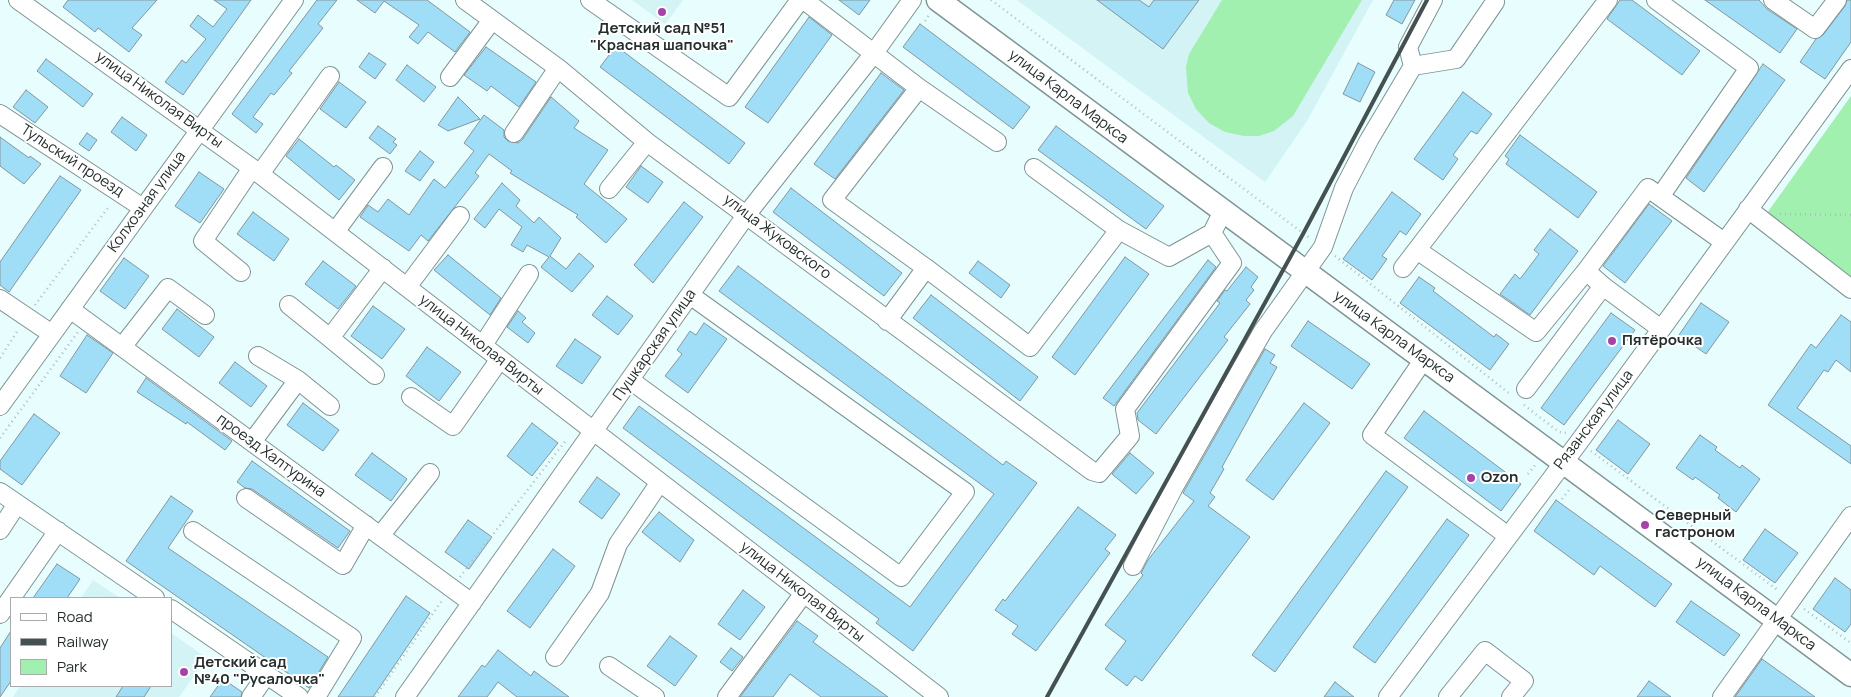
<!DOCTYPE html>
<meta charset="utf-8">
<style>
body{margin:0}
#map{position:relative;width:1851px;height:697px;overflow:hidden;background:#e7fdfe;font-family:Manrope,sans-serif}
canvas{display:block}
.legend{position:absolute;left:10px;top:597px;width:162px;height:90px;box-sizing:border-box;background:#fff;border:1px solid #a8abab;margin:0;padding:6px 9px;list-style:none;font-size:15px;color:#252d2d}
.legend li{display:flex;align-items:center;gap:10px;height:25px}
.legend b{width:25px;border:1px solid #a8abab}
</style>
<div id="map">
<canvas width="1851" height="697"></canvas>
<ul class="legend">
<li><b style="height:6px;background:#fff"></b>Road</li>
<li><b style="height:6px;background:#455050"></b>Railway</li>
<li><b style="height:14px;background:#a1f0b0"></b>Park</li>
</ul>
</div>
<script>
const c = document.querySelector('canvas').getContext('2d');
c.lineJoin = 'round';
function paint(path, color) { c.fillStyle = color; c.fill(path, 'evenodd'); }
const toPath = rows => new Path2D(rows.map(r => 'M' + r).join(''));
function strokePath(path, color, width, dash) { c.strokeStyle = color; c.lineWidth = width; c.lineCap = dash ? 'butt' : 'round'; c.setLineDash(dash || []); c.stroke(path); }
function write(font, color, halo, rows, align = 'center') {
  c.font = font + ' Manrope,sans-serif'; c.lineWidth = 4; c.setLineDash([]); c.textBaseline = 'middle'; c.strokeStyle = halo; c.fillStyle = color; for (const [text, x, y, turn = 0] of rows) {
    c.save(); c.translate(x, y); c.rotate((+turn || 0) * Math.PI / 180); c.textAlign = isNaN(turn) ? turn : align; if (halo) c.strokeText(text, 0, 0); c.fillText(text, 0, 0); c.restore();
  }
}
paint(toPath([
 [632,0,683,0,665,24],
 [1017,0,1373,0,1307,121,1265,182],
 [93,580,120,598,81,598],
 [171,633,207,658,179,697,13,697,20,686,171,686]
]), '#d3f3f5');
paint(toPath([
 [1222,0,1362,0,1293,116,1274,131,1259,136,1244,136,1225,132,1209,123,1196,109,1188,93,1186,67,1189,54],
 [1851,96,1851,277,1767,213]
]), '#a1f0b0');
const building = toPath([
 [68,0,157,0,132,28,142,35,129,52,98,28,95,32,63,7,68,0],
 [214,0,251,0,183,95,165,82,182,60,186,63,206,39,190,26,198,15,213,27,227,9,214,0],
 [317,0,337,0,318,24,323,28,289,71,292,73,274,95,271,93,253,117,263,124,256,133,232,114,317,0],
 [357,0,427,0,470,32,455,52,428,32,418,44,409,37,419,25,384,1,375,13,357,0],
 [839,0,870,0,859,15,839,0],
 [1097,0,1139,0,1149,7,1154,0,1199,0,1163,49,1097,0],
 [1394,0,1415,0,1402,24,1386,15,1394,0],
 [1620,0,1632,0,1700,51,1682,75,1607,19,1620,0],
 [1705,0,1759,0,1767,9,1797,29,1780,53,1705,0],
 [1847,0,1851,0,1851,42,1825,79,1800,62,1816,39,1823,35,1845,6,1847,0],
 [809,17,832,35,768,123,745,107,809,17],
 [920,24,1030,107,1013,129,903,47,920,24],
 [616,46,745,143,729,164,600,67,616,46],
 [486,47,536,82,519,107,491,86,487,91,464,75,486,47],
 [369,53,386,64,375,79,359,67,369,53],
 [46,59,93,94,83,107,37,71,46,59],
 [1358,63,1375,72,1360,102,1343,94,1358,63],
 [1763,64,1785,80,1704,192,1686,178,1763,64],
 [407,65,436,87,424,102,396,80,407,65],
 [881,73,904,90,835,179,814,164,881,73],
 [339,82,366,102,346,128,320,109,339,82],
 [26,90,48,107,35,123,13,107,26,90],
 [1463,92,1492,114,1477,134,1471,131,1453,155,1458,159,1443,180,1414,159,1463,92],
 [458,97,480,119,448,131,438,125,458,97],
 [551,97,579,121,574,128,608,150,584,184,627,219,606,243,576,217,578,215,510,173,512,171,489,154,475,173,479,176,428,241,421,235,409,251,360,217,368,205,378,212,388,199,409,215,434,179,445,188,474,151,464,143,484,115,504,130,504,137,508,141,518,143,522,140,551,97],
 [122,117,147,135,136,151,111,132,122,117],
 [378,126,396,139,393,142,397,145,390,154,369,138,378,126],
 [1056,126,1164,206,1146,229,1038,150,1056,126],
 [87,133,97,140,89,151,79,144,87,133],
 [1520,135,1597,192,1578,218,1506,164,1509,159,1505,156,1520,135],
 [0,137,29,158,30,156,41,164,24,184,0,166,0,137],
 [299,139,334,167,336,165,355,180,339,200,286,156,299,139],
 [420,151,434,162,420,181,405,171,420,151],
 [641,166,663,182,648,203,626,187,641,166],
 [199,172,224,189,200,223,175,206,199,172],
 [60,176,81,190,9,292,0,285,0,262,60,176],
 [502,183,520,200,516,206,534,223,539,217,561,238,550,256,566,269,579,253,594,266,572,292,541,267,549,257,527,245,523,252,511,245,522,227,499,209,485,228,474,219,502,183],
 [791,188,902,273,884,296,773,212,791,188],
 [1392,192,1421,214,1406,235,1400,231,1382,256,1387,259,1372,280,1343,259,1392,192],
 [684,202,703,217,653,283,634,265,684,202],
 [1649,204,1672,221,1625,283,1603,266,1649,204],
 [253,212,289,239,274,261,237,234,253,212],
 [1550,229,1578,251,1530,315,1500,294,1515,274,1520,279,1539,254,1534,250,1550,229],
 [448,255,501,298,490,315,434,270,448,255],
 [1125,257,1149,274,1075,375,1052,357,1125,257],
 [124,258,149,276,125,309,100,291,124,258],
 [1208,260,1216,267,1114,406,1103,398,1208,260],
 [323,261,356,286,338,309,305,284,323,261],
 [978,261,1010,285,1001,298,969,273,978,261],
 [738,266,1003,465,1006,461,1037,483,913,651,876,623,879,619,623,428,639,406,910,607,994,494,719,291,738,266],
 [1246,267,1258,277,1251,287,1254,290,1246,300,1250,304,1224,337,1228,340,1156,434,1138,420,1137,413,1220,303,1217,301,1225,290,1227,291,1246,267],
 [1419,277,1435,288,1433,291,1494,337,1496,334,1509,344,1490,370,1400,303,1419,277],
 [931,295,1038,377,1020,401,913,318,931,295],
 [607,296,633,316,618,335,592,315,607,296],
 [1701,303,1729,322,1706,354,1679,335,1701,303],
 [373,306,405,329,382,359,351,336,373,306],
 [177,309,214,337,199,357,162,329,177,309],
 [518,311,526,318,522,322,535,333,528,343,507,327,518,311],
 [1611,313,1635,330,1564,425,1541,408,1611,313],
 [1841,315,1851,322,1851,372,1836,360,1828,372,1824,370,1797,408,1851,446,1851,464,1768,405,1811,344,1816,348,1841,315],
 [1308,321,1370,364,1352,389,1291,346,1308,321],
 [704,323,727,339,688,393,665,376,682,354,677,350,690,331,696,335,704,323],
 [87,335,113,353,86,393,60,376,87,335],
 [575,339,601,357,582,384,556,366,575,339],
 [427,347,461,372,439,401,406,376,427,347],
 [1265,349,1275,355,1270,363,1277,367,1222,467,1224,469,1210,493,1215,497,1208,506,1250,537,1142,681,1135,676,1127,686,1105,669,1126,641,1105,625,1143,575,1141,573,1148,560,1194,501,1183,493,1265,349],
 [235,362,267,386,251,407,219,383,235,362],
 [146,378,232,441,225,450,187,422,186,424,137,392,146,378],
 [303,403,339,430,323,451,287,425,303,403],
 [1304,403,1330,423,1273,500,1246,480,1304,403],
 [1424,411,1521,484,1501,511,1404,438,1424,411],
 [34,414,60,433,22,485,0,469,0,461,34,414],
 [1618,420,1650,444,1628,474,1596,450,1618,420],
 [532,423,558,443,532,476,507,456,532,423],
 [1700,435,1717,447,1715,450,1740,468,1742,465,1760,479,1736,512,1718,498,1720,495,1695,477,1693,480,1676,468,1700,435],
 [372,453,407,479,391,501,355,475,372,453],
 [1130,453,1154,473,1136,494,1112,474,1130,453],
 [252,461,350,531,338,548,252,489,245,488,237,482,252,461],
 [1386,471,1408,487,1275,672,1252,655,1386,471],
 [597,477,620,494,602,519,579,502,597,477],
 [171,496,193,511,168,548,328,657,309,688,126,561,171,496],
 [1556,500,1672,584,1655,607,1600,566,1594,575,1534,531,1556,500],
 [1078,507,1116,535,1105,549,1110,553,1036,651,1012,634,1018,626,995,610,1003,599,1005,601,1078,507],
 [659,512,694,540,680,562,642,532,659,512],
 [1447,519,1469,535,1375,663,1353,647,1447,519],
 [468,520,492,537,469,569,445,552,468,520],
 [1765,529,1798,553,1775,583,1743,560,1765,529],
 [553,549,575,566,530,628,507,611,553,549],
 [57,564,80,579,67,598,33,598,57,564],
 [1835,578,1851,590,1851,624,1845,632,1813,609,1835,578],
 [743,590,765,607,740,640,718,624,743,590],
 [406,596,430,613,373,697,338,697,406,596],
 [1691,601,1740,635,1724,656,1676,622,1691,601],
 [797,621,818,636,813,642,888,697,821,697,790,674,773,697,740,697,797,621],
 [11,631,11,681,0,697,0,648,11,631],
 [670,636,697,656,675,686,647,666,670,636],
 [731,648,743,657,732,671,720,662,731,648],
 [498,650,531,676,534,671,569,697,517,697,498,682,487,697,458,697,482,665,485,667,498,650],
 [1762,659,1815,697,1735,697,1762,659],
 [223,679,242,692,241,697,210,697,223,679],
 [1649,681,1671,697,1637,697,1649,681],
 [1335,682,1354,697,1324,697,1335,682],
 [123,686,151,686,144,697,116,697,123,686]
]);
paint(building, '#a0def8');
strokePath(building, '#84969e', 1);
const minor = toPath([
 [18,0,252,168,939,697],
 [465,0,558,68,647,142,1092,471,1099,473,1130,436,1125,409,1232,263,1212,233,1223,211],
 [590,0,729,97,800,0],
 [804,0,919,88,832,200,926,268],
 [1656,0,1749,68,1664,191],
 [1773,0,1815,29,1837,0],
 [1413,66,1456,59,1495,2],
 [450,77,492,20],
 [919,88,997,142],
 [0,114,143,208],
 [514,133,558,68],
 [1034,168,1119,230,1169,257,1212,233],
 [260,174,330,76],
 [609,189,647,142],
 [1748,209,1851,289],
 [335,232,383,167],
 [1417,250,1536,332,1586,271],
 [1403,268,1608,0],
 [241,272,203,241,252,168],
 [1603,286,1586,271,1648,188,1724,242],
 [407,287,460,216],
 [0,299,52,334],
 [289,305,330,338,383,268],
 [70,309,472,603],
 [887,321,926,268,1030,347,1119,230],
 [330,338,375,375],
 [483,345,529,274],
 [122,347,168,288,205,315],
 [258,356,298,380],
 [1424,359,1372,435,1508,536],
 [630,380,901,577,965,492,690,295],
 [1526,389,1603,286,1661,329],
 [411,397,453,426,500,359],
 [0,406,294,0],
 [252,442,298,380,330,406],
 [0,492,155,598],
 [246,498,343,565,366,525],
 [0,530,17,504],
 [193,531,352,638,316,697],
 [380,536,430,473],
 [1133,566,1174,487,1263,331,1323,247,1344,188,1369,140,1413,66,1408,47,1433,0],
 [171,609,299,697],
 [0,614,58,531],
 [555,657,600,593,618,544,660,482],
 [609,666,655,697],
 [251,697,267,674],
 [405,697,747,214,874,53,912,0],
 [727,697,804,593],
 [1388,697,1579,442,1851,69],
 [1448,697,1485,651,1524,681,1511,697],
 [1722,697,1851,516]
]);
const major = toPath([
 [938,0,1851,675]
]);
strokePath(minor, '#7f9394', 20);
strokePath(major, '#7f9394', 25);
strokePath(toPath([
 [991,0,1311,239],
 [925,21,929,15],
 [1780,214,1851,215],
 [1335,256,1510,394],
 [35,305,110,205],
 [0,358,18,330],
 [1524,405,1559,432,1566,433],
 [0,438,78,332],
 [1591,451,1779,591],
 [1528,474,1536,464],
 [1562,499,1569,490],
 [460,577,567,439],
 [1804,609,1851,643],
 [375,697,443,599]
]), '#acbdbe', 2.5, [1, 4]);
strokePath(minor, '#fff', 18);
strokePath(major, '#fff', 22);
strokePath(toPath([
 [1047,697,1303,234,1427,0]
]), '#455050', 4);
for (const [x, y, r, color] of [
 [662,12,5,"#a643a9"],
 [1612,341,5,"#a643a9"],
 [1471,478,5,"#a643a9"],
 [1645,525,5,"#a643a9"],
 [184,672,5,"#a643a9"]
]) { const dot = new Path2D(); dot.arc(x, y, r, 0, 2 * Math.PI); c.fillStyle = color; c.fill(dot); strokePath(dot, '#fff', 2); }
write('bold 15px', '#252d2d', '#fff', [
 ["Детский сад №51",662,29,"center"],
 ["\"Красная шапочка\"",662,46,"center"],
 ["Пятёрочка",1622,341],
 ["Ozon",1481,478],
 ["Северный",1655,516],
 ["гастроном",1655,533],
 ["Детский сад",194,663],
 ["№40 \"Русалочка\"",194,680]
], 'left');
write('15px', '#252d2d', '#fff', [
 ["улица Карла Маркса",1068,97,37],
 ["улица Николая Вирты",159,100,36],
 ["Тульский проезд",72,161,33],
 ["Колхозная улица",147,202,-54],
 ["улица Жуковского",777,237,37],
 ["улица Карла Маркса",1394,337,36],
 ["улица Николая Вирты",481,345,38],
 ["Пушкарская улица",655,345,-55],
 ["Рязанская улица",1594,420,-53],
 ["проезд Халтурина",271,456,36],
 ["улица Николая Вирты",802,592,38],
 ["улица Карла Маркса",1756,604,37]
]);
</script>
